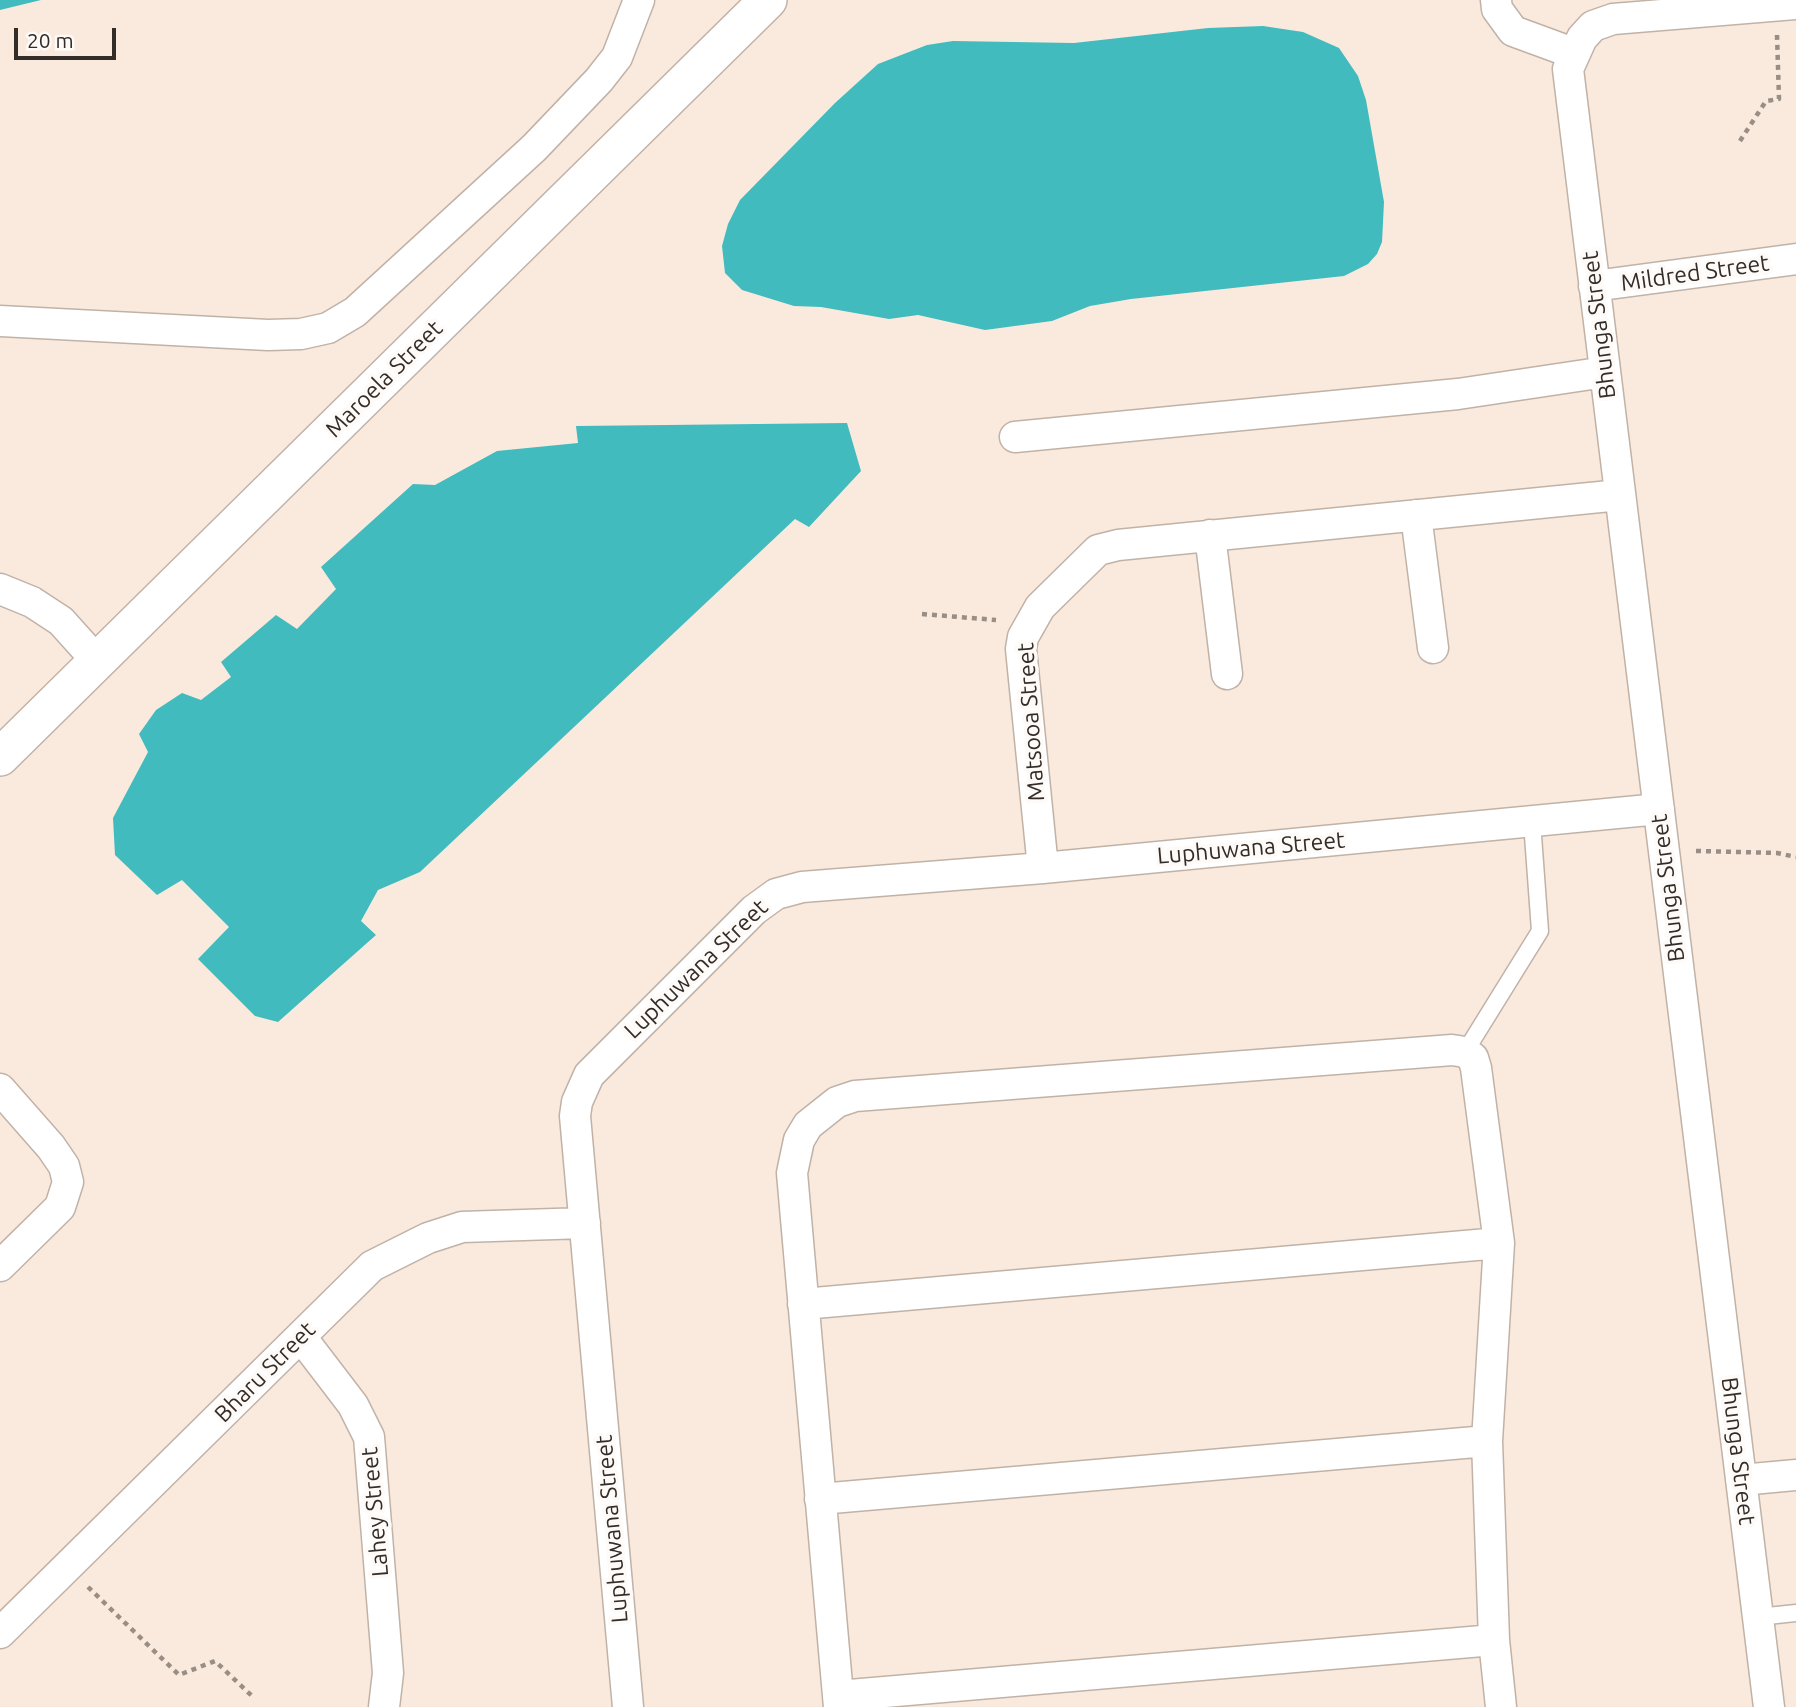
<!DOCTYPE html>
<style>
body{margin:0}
#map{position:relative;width:1796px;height:1707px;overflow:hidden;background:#faeade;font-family:Ubuntu,sans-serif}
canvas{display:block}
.scale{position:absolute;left:14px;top:28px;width:102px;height:32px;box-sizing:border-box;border:4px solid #332d29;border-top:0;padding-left:9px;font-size:21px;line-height:24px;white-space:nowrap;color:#332d29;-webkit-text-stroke:5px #fdfaf7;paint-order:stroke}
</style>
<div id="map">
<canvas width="1796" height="1707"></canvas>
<div class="scale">20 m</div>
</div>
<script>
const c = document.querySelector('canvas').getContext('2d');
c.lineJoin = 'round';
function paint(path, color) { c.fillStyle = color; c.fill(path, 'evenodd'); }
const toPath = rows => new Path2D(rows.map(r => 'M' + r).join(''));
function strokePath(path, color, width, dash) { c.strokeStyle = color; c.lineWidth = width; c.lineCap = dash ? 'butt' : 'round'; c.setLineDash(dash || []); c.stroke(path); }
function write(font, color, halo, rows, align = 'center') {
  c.font = font + ' Ubuntu,sans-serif'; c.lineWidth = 7; c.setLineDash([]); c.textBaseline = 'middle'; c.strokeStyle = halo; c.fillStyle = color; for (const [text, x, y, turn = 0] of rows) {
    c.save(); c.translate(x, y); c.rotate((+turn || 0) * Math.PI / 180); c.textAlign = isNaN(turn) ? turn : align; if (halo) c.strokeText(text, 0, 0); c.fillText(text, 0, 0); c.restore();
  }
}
paint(toPath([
 [0,0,41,0,0,10],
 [1263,26,1303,32,1339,48,1358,76,1366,100,1384,202,1382,242,1377,254,1368,264,1344,276,1131,299,1090,306,1052,321,985,330,918,315,889,319,821,307,794,306,742,290,725,273,722,246,728,224,740,200,835,103,878,64,927,45,953,41,1074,43,1208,28],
 [847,423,861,471,809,527,795,519,420,872,378,890,361,921,376,935,278,1022,255,1016,198,959,229,927,182,880,157,895,115,855,113,818,148,752,139,734,156,710,182,693,201,700,231,677,221,662,276,615,297,629,336,589,321,567,413,484,435,485,497,451,578,443,576,426]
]), '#41bbbe');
const service = toPath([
 [1465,1052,1540,931,1532,822],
 [1758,1617,1796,1613]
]);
const minor = toPath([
 [1496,0,1497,9,1513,31,1573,53],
 [1594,286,1796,259],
 [0,321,268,335,301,334,328,328,355,312,534,148,599,80,617,57,639,0],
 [1015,437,1458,394,1605,372],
 [1416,515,1433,648],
 [1210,535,1227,674],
 [0,589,32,602,61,621,97,661],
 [1043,868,1021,649,1023,637,1040,607,1098,550,1118,545,1620,495],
 [0,1089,51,1147,64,1166,68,1182,60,1207,0,1266],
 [803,1304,1499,1243],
 [301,1337,353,1405,369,1437,388,1673,384,1707],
 [1741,1480,1796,1475],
 [820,1499,1487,1441],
 [0,1633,372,1266,428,1238,462,1227,585,1223],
 [838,1696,1494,1640],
 [628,1707,575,1116,577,1102,589,1075,754,910,776,894,802,887,1043,868,1659,809],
 [839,1707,792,1173,799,1140,808,1125,837,1102,855,1096,1452,1050,1465,1052,1473,1058,1476,1068,1499,1243,1487,1441,1494,1640,1501,1707],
 [1769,1707,1568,69,1582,38,1593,26,1613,19,1796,4]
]);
const tertiary = toPath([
 [0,757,768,0]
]);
strokePath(service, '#c1b2a7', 19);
strokePath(minor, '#c1b2a7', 33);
strokePath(tertiary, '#c1b2a7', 40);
strokePath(toPath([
 [1740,141,1766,101,1779,99,1777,35],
 [922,614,996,620],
 [1696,851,1777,853,1796,857],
 [88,1587,179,1675,215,1661,253,1697]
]), '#998e86', 4.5, [5, 5]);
strokePath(service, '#fff', 16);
strokePath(minor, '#fff', 30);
strokePath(tertiary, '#fff', 37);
write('23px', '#332d29', '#fdfaf7', [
 ["Mildred Street",1695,273,-8],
 ["Bhunga Street",1599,325,-97],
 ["Maroela Street",384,379,-45],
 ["Matsooa Street",1031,722,-94],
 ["Luphuwana Street",1251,848,-5],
 ["Bhunga Street",1668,888,-97],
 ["Luphuwana Street",696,969,-44],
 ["Bharu Street",265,1372,-45],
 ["Bhunga Street",1738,1451,83],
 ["Lahey Street",375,1512,-95],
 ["Luphuwana Street",612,1529,-95]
]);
</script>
